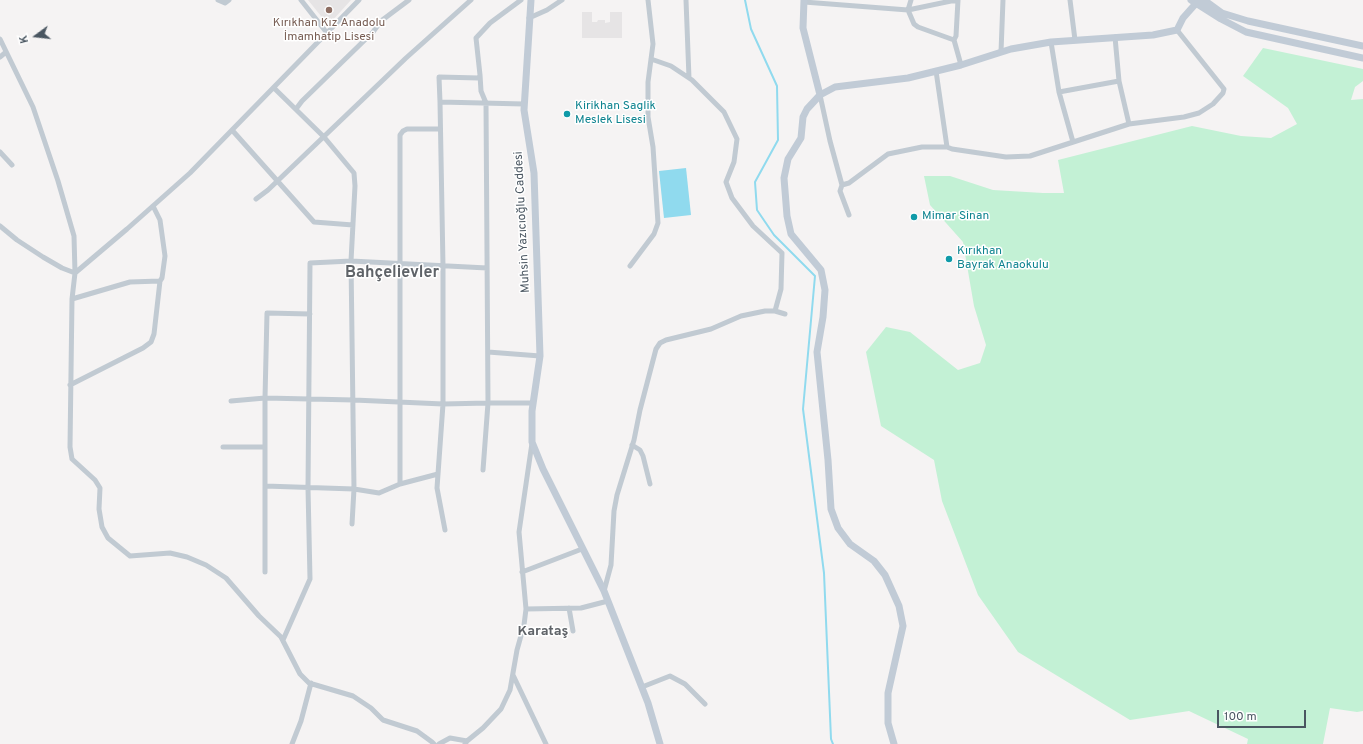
<!DOCTYPE html>
<meta charset="utf-8">
<style>
body{margin:0}
#map{position:relative;width:1363px;height:744px;overflow:hidden;background:#f5f3f3;font-family:Overpass,sans-serif}
canvas{display:block}
.north{position:absolute;left:16px;top:16px;width:40px;height:40px;-webkit-text-stroke:3px #fff;paint-order:stroke;rotate:255deg;font-size:11px;font-weight:700;line-height:16px;text-align:center;color:#4a5661}
.north::after{content:'';display:block;margin:auto;width:14px;height:18px;background:#4a5661;clip-path:polygon(50% 0,100% 100%,50% 72%,0 100%)}
.scale{position:absolute;left:1217px;top:710px;width:89px;height:18px;box-sizing:border-box;border:2px solid #4a5661;border-top:0;padding-left:5px;font-size:12px;line-height:14px;white-space:nowrap;color:#4a5661;-webkit-text-stroke:3px #fff;paint-order:stroke}
</style>
<div id="map">
<canvas width="1363" height="744"></canvas>
<div class="north">K</div>
<div class="scale">100 m</div>
</div>
<script>
const c = document.querySelector('canvas').getContext('2d');
c.lineJoin = 'round';
function paint(path, color) { c.fillStyle = color; c.fill(path, 'evenodd'); }
const toPath = rows => new Path2D(rows.map(r => 'M' + r).join(''));
function strokePath(path, color, width, dash) { c.strokeStyle = color; c.lineWidth = width; c.lineCap = dash ? 'butt' : 'round'; c.setLineDash(dash || []); c.stroke(path); }
function write(font, color, halo, rows, align = 'center') {
  c.font = font + ' Overpass,sans-serif'; c.lineWidth = 3; c.setLineDash([]); c.textBaseline = 'middle'; c.strokeStyle = halo; c.fillStyle = color; for (const [text, x, y, turn = 0] of rows) {
    c.save(); c.translate(x, y); c.rotate((+turn || 0) * Math.PI / 180); c.textAlign = isNaN(turn) ? turn : align; if (halo) c.strokeText(text, 0, 0); c.fillText(text, 0, 0); c.restore();
  }
}
paint(toPath([
 [308,0,351,0,332,21,325,21],
 [582,12,592,12,592,22,597,22,598,20,605,20,605,23,610,22,610,12,622,12,622,38,582,38]
]), '#e6e4e5');
paint(toPath([
 [1263,48,1363,69,1363,81,1355,87,1351,100,1363,99,1363,711,1357,712,1330,708,1323,744,1247,744,1248,739,1189,711,1130,720,1018,652,978,595,942,501,934,460,881,426,866,352,886,327,910,332,958,370,980,363,986,345,974,306,963,242,930,205,924,176,950,176,993,190,1043,193,1064,193,1058,160,1192,126,1241,136,1271,138,1297,124,1288,108,1243,76]
]), '#c3f1d5');
paint(toPath([
 [686,168,691,215,664,218,659,171]
]), '#90daee');
strokePath(toPath([
 [745,0,751,29,777,86,778,140,755,182,757,210,774,235,815,276,803,409,824,573,831,739,833,744]
]), '#90daee', 2);
strokePath(toPath([
 [218,0,225,3,229,0],
 [301,0,327,33],
 [686,0,689,78],
 [911,0,908,10,914,24,918,27,954,40,956,36,958,0],
 [1070,0,1075,40],
 [804,2,908,10,951,1,958,1],
 [529,18,547,10,562,0],
 [1115,37,1119,81,1129,124,1184,117,1199,113,1213,104,1223,93,1224,89,1177,30],
 [0,39,33,107,58,181,74,236,75,273,72,299,70,447,72,459,95,480,100,488,99,509,102,527,108,538,130,556,170,553,187,557,206,565,226,578,259,616,281,637,300,674,309,683,353,696,371,708,383,720,417,731,432,742,434,744],
 [954,40,961,65],
 [1051,42,1059,92,1073,142],
 [1001,52,1003,0],
 [0,57,6,52],
 [651,59,671,66,692,80,724,112,737,139,734,162,726,182,732,198,753,226,782,253,781,289,775,311],
 [936,71,947,147],
 [480,75,481,91,486,103,488,403,483,470],
 [274,88,324,137,354,173,355,186,351,261,354,489,352,524],
 [1059,92,1119,81],
 [820,95,830,141,842,185,849,183,888,154,922,147,947,147,952,149,1006,157,1030,156,1129,124],
 [440,102,439,77,479,78,480,75,476,38,490,23,521,0],
 [296,109,302,101,373,32,381,21,409,0],
 [232,130,314,222,353,225],
 [0,152,12,165],
 [842,185,840,191,849,215],
 [256,199,268,190,406,58,471,0],
 [0,226,17,240,43,257,62,268,75,273,127,229,190,173,359,0],
 [630,266,654,234,658,223,653,147,648,117,648,82,653,44,648,0],
 [72,299,130,282,160,281],
 [488,352,540,356],
 [70,385,143,348,151,342,154,334,160,281,162,278,165,256,160,220,153,206],
 [231,401,265,398,354,400,443,404,488,403,533,403],
 [632,445,640,450,643,456,650,484],
 [223,447,265,447],
 [400,484,400,135,403,131,407,129,440,129],
 [265,486,354,489,379,493,400,484,438,474],
 [445,530,437,488,443,404,443,266,440,102,524,104],
 [265,572,265,398,267,313,310,314],
 [522,572,582,549],
 [604,591,611,565,614,511,617,495,634,440,640,410,656,349,660,343,666,340,711,329,741,316,765,311,775,311,785,314],
 [569,608,573,631],
 [526,609,581,608,608,601],
 [283,640,310,579,308,488,310,263,351,261,487,268],
 [513,675,546,744],
 [642,687,670,676,685,684,705,704],
 [292,744,301,721,311,683],
 [439,744,450,738,467,741],
 [465,744,467,741,483,728,501,709,510,690,517,650,524,625,526,609,519,532,532,443]
]), '#c1cad2', 5);
strokePath(toPath([
 [531,0,524,110,534,173,540,356,532,411,532,442,543,469,604,591,648,703,660,744],
 [804,0,803,28,820,95],
 [1191,0,1221,19,1246,32,1363,58],
 [1204,0,1222,13,1248,21,1363,46],
 [894,744,888,723,888,693,903,626,899,606,885,575,874,561,850,544,838,528,831,509,828,460,817,352,823,317,825,290,821,270,791,234,787,216,784,178,788,159,801,138,803,117,807,109,820,95,835,87,908,78,961,65,1011,49,1051,42,1153,35,1177,30,1183,18,1199,0]
]), '#c1cbd6', 7);
for (const [x, y, r, color] of [
 [329,10,4,"#8d6e63"],
 [567,114,4,"#0f9aa8"],
 [914,217,4,"#0f9aa8"],
 [949,259,4,"#0f9aa8"]
]) { const dot = new Path2D(); dot.arc(x, y, r, 0, 2 * Math.PI); c.fillStyle = color; c.fill(dot); strokePath(dot, '#fff', 1.5); }
write('12px', '#785e54', '#fff', [
 ["Kırıkhan Kız Anadolu",329,24],
 ["İmamhatip Lisesi",329,38]
]);
write('12px', '#0d838f', '#fff', [
 ["Kirikhan Saglik",575,107],
 ["Meslek Lisesi",575,121],
 ["Mimar Sinan",922,217],
 ["Kırıkhan",957,252],
 ["Bayrak Anaokulu",957,266]
], 'left');
write('12px', '#4a5661', '#fff', [
 ["Muhsin Yazıcıoğlu Caddesi",523,222,-93]
]);
write('bold 14px', '#5f6368', '#fff', [
 ["Karataş",543,632]
]);
write('bold 16px', '#5f6368', '#fff', [
 ["Bahçelievler",392,274]
]);
</script>
